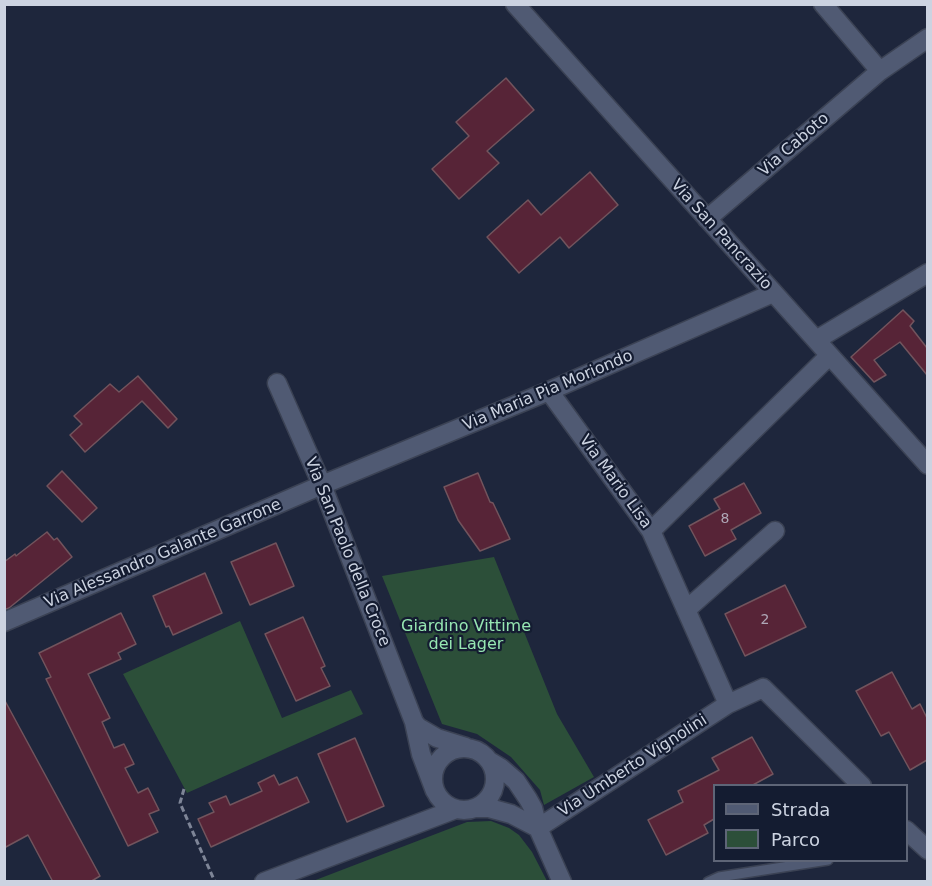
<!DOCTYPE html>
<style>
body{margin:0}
#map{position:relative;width:932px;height:886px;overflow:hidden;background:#1e263c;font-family:"DejaVu Sans",sans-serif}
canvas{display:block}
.frame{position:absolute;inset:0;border:6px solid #ccd3e1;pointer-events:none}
.legend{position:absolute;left:713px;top:784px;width:195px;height:78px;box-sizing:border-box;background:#141c31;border:2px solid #5e6577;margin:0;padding:8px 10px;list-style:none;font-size:18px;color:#ccd3e1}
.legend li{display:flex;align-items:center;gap:12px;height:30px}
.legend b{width:30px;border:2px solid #5e6577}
</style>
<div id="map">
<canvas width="932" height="886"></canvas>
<div class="frame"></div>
<ul class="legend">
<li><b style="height:8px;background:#505a73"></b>Strada</li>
<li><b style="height:16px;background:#2c4f39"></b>Parco</li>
</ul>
</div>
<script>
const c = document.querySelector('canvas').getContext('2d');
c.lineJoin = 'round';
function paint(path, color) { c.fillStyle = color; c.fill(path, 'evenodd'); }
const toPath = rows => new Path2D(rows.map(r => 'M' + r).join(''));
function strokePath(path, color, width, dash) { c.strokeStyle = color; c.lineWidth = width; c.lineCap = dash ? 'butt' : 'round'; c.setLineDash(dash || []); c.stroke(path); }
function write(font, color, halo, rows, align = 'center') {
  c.font = font + ' "DejaVu Sans",sans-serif'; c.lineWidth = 4.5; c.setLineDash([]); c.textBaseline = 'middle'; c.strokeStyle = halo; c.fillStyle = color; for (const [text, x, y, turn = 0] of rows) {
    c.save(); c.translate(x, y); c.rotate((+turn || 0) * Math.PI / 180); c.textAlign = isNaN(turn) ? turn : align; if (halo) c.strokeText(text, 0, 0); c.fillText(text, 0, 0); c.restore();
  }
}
paint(toPath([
 [494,557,557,714,594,777,544,805,540,790,511,757,477,734,442,724,382,576],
 [240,621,282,718,351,690,363,714,187,793,123,674],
 [491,821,509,828,519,835,532,852,547,881,313,881,467,822]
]), '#2c4f39');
const building = toPath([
 [506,78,534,110,487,151,499,163,459,199,432,169,469,136,456,122,506,78],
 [590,172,618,205,569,248,560,237,519,273,487,237,528,200,541,215,590,172],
 [903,310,914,321,910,326,927,348,927,375,900,342,874,360,886,375,874,382,851,357,903,310],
 [138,376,177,419,168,428,142,401,85,452,70,435,82,424,74,416,110,384,119,392,138,376],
 [62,471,97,508,82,522,47,486,62,471],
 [478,473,490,502,493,503,510,539,480,551,458,520,444,487,478,473],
 [744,483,761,513,731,530,736,539,705,556,689,526,720,509,714,499,744,483],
 [47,532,54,540,57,538,72,557,9,608,4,610,4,562,15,554,16,556,47,532],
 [276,543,294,586,250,605,231,562,276,543],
 [205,573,222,613,173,635,169,626,166,627,153,596,205,573],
 [785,585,806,627,745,656,725,614,785,585],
 [121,613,136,644,118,653,121,659,88,674,110,718,102,722,114,748,124,744,134,764,125,768,138,793,148,788,159,810,149,814,158,832,128,846,46,679,51,677,39,653,121,613],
 [303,617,325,666,321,668,330,686,296,701,265,634,303,617],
 [892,672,912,709,920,704,927,718,927,760,910,770,889,732,881,736,856,691,892,672],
 [4,699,100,876,90,882,53,882,28,835,4,848,4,699],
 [752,737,773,774,751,786,714,786,714,819,704,825,708,833,666,855,648,820,683,802,678,791,719,770,712,758,752,737],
 [355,738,384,806,347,822,318,754,355,738],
 [274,775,279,785,297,777,309,802,211,847,198,819,214,812,209,803,226,796,230,805,262,791,258,783,274,775]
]);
paint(building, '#572437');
strokePath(building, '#72545d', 1.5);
const lane = toPath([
 [708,882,719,877,828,860]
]);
const street = toPath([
 [515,4,928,465],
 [823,4,880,71],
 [707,219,880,71,928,38],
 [816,340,928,273],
 [277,383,322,485,414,722,421,754,435,791],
 [549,391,651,531,728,704],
 [651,531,829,356],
 [686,610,775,531],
 [4,622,322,485,549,391,773,293],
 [414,722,418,727,437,738,466,747],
 '433 779a31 31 0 1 1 62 0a31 31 0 1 1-62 0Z',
 [491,762,501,768,516,781,528,799,533,808,538,828,562,882],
 [477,808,489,808,511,814,538,828],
 [538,828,728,704,763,688,862,786],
 [906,830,928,850],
 [264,882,456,809]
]);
strokePath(lane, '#3b4254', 12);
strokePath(street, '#3b4254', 21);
strokePath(toPath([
 [184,789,180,803,215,882]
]), '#7e8597', 3, [6, 3]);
strokePath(lane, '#505a73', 9);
strokePath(street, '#505a73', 18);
write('14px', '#afa7b6', null, [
 ["8",725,519],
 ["2",765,620]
]);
write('16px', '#ccd3e1', '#141c31', [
 ["Via Caboto",794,145,-41],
 ["Via San Pancrazio",721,235,48],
 ["Via Maria Pia Moriondo",548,391,-23],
 ["Via Mario Lisa",615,482,54],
 ["Via San Paolo della Croce",347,552,68],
 ["Via Alessandro Galante Garrone",163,554,-23],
 ["Via Umberto Vignolini",633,766,-33]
]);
write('16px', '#96e6b2', '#141c31', [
 ["Giardino Vittime",466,627],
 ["dei Lager",466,645]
]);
</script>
